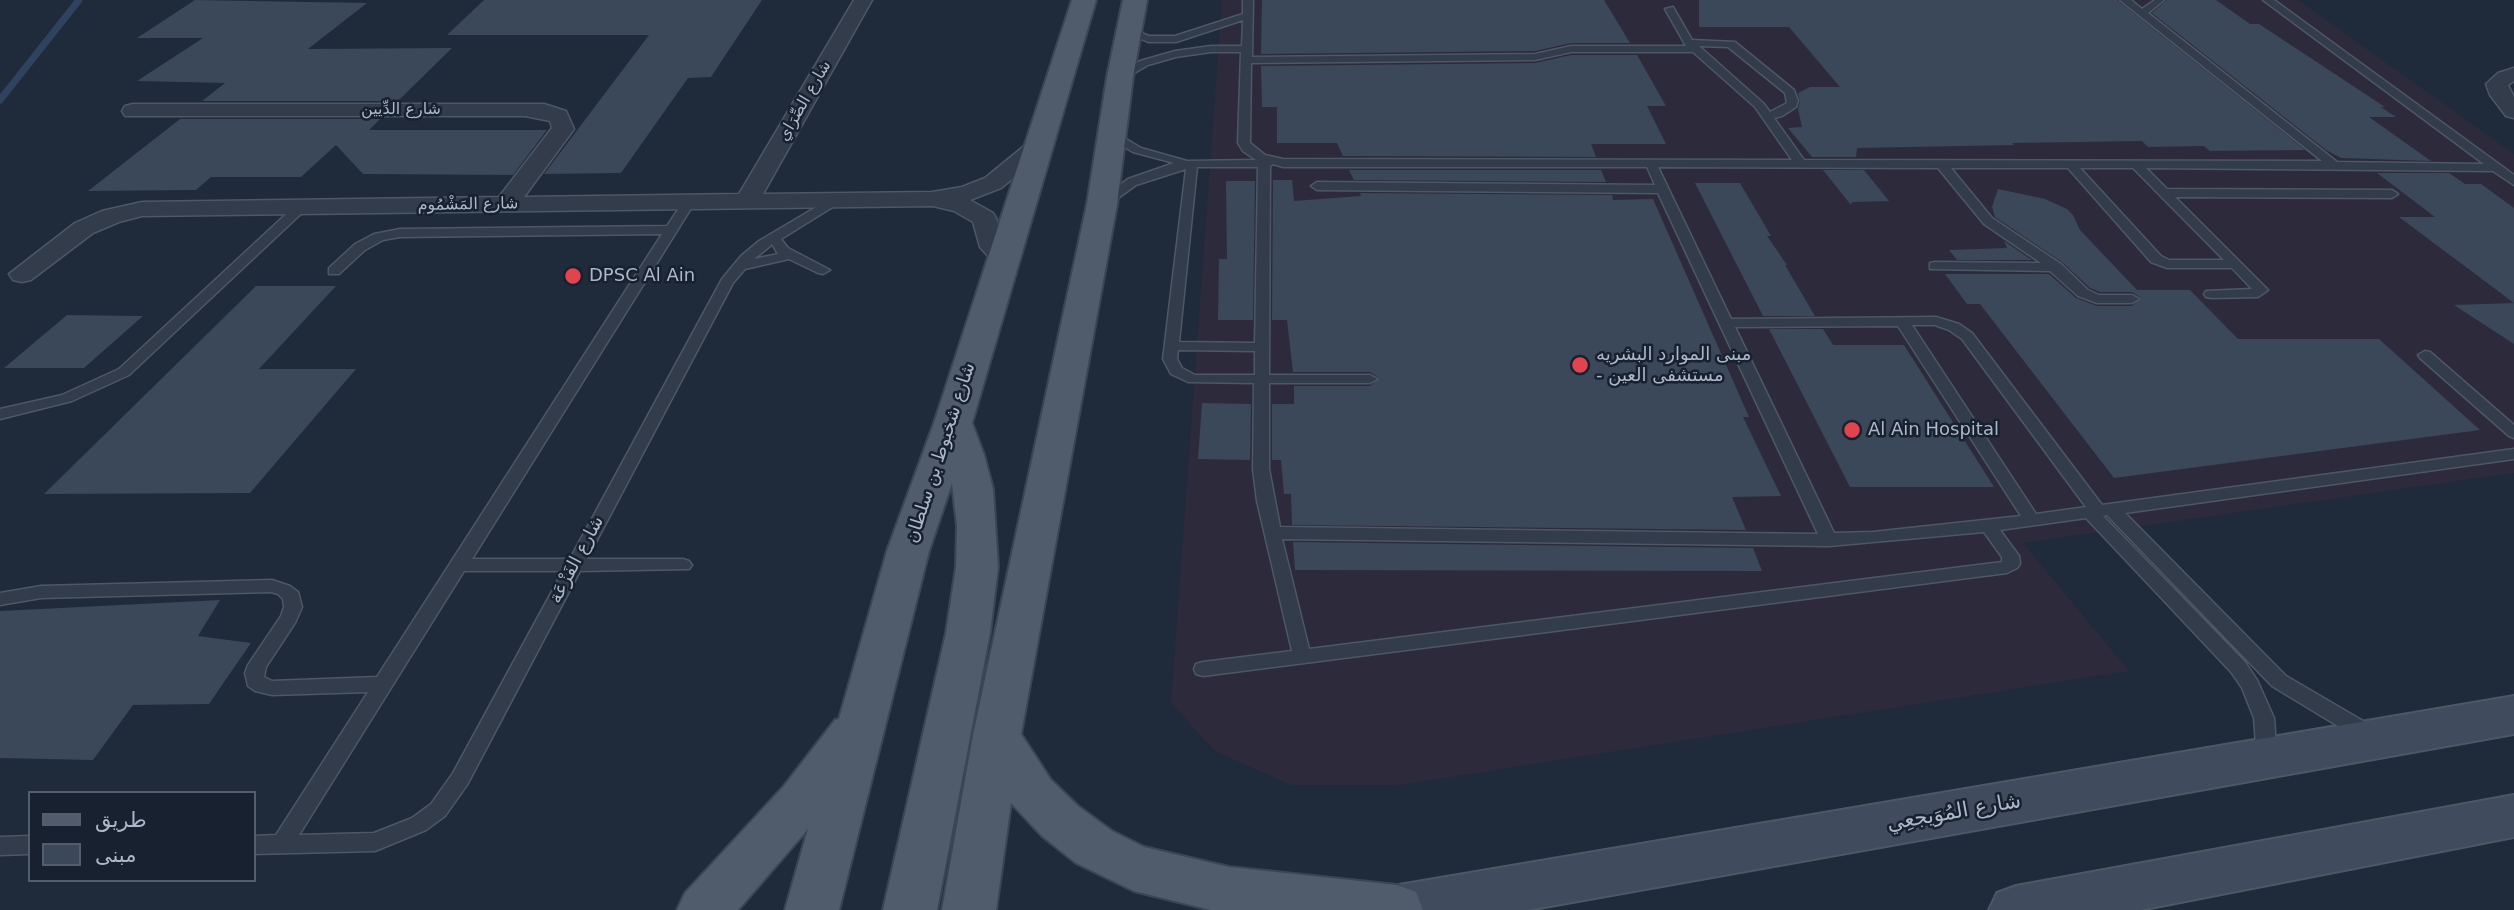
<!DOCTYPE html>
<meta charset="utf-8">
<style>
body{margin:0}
#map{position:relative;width:2514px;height:910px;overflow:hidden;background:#1f2a3a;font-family:"DejaVu Sans",Vazirmatn,sans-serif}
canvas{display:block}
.legend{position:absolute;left:28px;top:791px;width:228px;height:91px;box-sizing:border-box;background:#18212f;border:2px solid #545d6c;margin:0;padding:9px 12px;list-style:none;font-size:21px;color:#adb7c7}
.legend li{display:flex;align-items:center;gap:14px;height:35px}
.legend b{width:35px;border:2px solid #545d6c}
</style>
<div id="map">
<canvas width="2514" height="910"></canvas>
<ul class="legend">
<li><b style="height:9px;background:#505b6b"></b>طريق</li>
<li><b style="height:19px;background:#3a485a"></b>مبنى</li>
</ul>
</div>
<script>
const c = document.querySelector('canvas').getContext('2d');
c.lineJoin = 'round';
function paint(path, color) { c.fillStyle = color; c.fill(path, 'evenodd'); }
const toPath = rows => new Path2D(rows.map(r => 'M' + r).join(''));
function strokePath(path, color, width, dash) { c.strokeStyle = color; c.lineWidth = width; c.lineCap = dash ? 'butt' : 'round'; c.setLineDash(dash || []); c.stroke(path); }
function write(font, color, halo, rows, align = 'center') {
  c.font = font + ' "DejaVu Sans",Vazirmatn,sans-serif'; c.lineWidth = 5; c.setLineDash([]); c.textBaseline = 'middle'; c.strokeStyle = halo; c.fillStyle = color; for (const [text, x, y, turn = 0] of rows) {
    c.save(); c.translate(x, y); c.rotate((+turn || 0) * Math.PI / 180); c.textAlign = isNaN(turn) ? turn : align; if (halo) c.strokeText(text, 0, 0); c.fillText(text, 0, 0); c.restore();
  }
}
paint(toPath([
 [1222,0,2298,0,2514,154,2514,473,2023,543,2129,671,1399,785,1291,785,1215,751,1171,703]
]), '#2d2b3b');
strokePath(toPath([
 [0,100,79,0]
]), '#2f4361', 7);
paint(toPath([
 [195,0,367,3,308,49,452,48,398,101,202,101,225,83,137,81,203,38,137,38],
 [484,0,762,0,711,77,688,78,621,173,544,174,649,35,447,35],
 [1262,0,1604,0,1630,43,1571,43,1535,51,1261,54],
 [1699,0,2117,0,2305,150,2210,151,2204,146,2148,147,2142,141,2012,143,2014,145,1857,148,1856,157,1812,157,1788,128,1802,127,1798,109,1800,102,1798,93,1810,87,1840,87,1789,27,1699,27],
 [2167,0,2216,0,2250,24,2259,24,2385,107,2381,107,2396,117,2369,117,2431,161,2341,158,2326,150,2152,13],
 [1571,55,1637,55,1666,106,1647,106,1666,144,1591,144,1596,157,1343,156,1337,143,1277,143,1277,107,1262,107,1261,66,1535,63],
 [180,119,380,119,369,130,547,130,513,175,363,174,336,145,301,177,211,177,196,190,88,191],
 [1349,170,1601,170,1606,182,1354,180],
 [1823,170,1864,170,1889,201,1852,202,1851,205],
 [2377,173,2449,173,2465,184,2481,184,2514,208,2514,303,2399,217,2435,217],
 [1273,180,1292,180,1294,201,1361,196,1360,193,1612,195,1613,200,1653,199,1749,417,1743,417,1781,496,1732,497,1746,530,1292,525,1291,494,1284,494,1281,460,1272,460,1272,404,1294,404,1294,386,1370,386,1379,378,1370,372,1293,372,1287,320,1272,320],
 [1226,181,1255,181,1253,320,1218,320,1219,259,1227,259],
 [1695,183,1740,183,1771,236,1767,236,1787,265,1785,265,1815,316,1763,316],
 [1998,189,2045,199,2067,209,2073,215,2080,230,2137,290,2190,290,2238,339,2379,339,2480,430,2114,478,1980,304,1967,304,1945,274,2049,274,2076,298,2097,306,2132,306,2141,298,2132,292,2100,292,2090,288,2062,262,1995,217,1992,207],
 [2004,241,2032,260,1957,260,1949,250,2007,248],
 [256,286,336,286,259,369,356,369,250,493,44,494],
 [2514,303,2514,344,2454,305],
 [67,315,143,316,84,368,4,368],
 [1769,329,1823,329,1833,345,1904,345,1994,487,1850,487],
 [1202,403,1251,404,1250,460,1198,459],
 [1293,542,1753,548,1762,571,1295,570],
 [220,600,198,636,251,643,209,704,133,705,93,760,0,758,0,611]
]), '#3a485a');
const lane = toPath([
 [1243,0,1253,0,1252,57,1535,54,1571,46,1686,46,1665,9,1673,7,1692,40,1735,42,1794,90,1798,101,1796,107,1782,116,1774,118,1804,160,2322,161,2120,0,2131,0,2142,9,2155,0,2164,0,2148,13,2337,162,2484,164,2263,0,2274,0,2514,175,2514,185,2493,171,2146,168,2167,189,2392,190,2398,194,2392,198,2175,197,2268,290,2258,297,2211,298,2206,297,2204,294,2206,291,2252,289,2232,268,2167,268,2151,262,2068,168,1951,168,1992,218,2061,264,2088,290,2099,295,2132,295,2139,299,2132,303,2097,303,2078,296,2050,271,1930,269,1930,263,1935,262,2041,263,1984,224,1938,168,1658,167,1731,319,1936,317,1959,324,1972,333,2102,505,2514,449,2514,459,2125,513,2286,676,2375,728,2378,734,2375,740,2368,742,2361,740,2272,686,2107,515,2103,516,2245,662,2257,680,2274,718,2277,758,2274,764,2267,766,2260,764,2257,758,2254,718,2242,688,2231,672,2086,518,2000,530,2019,556,2020,564,2017,568,2007,573,1203,676,1196,674,1194,669,1196,664,1203,662,1292,651,1257,501,1253,469,1254,383,1188,382,1171,374,1163,359,1186,169,1136,185,1106,207,1098,207,1096,204,1128,179,1174,163,1133,152,1108,137,1108,133,1116,133,1141,148,1187,161,1256,160,1243,151,1238,143,1241,52,1211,52,1176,57,1148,65,1124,79,1115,77,1140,61,1175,51,1211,46,1242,46,1243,20,1176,42,1148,42,1124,31,1129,28,1149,36,1175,36,1243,14,1243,0],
 [1699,46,1728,47,1785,93,1787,103,1770,112,1763,103,1699,46],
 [1571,52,1693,52,1755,107,1792,160,1283,159,1265,155,1250,143,1251,63,1535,60,1571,52],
 [1273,164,1283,167,1647,167,1655,185,1317,182,1311,186,1317,190,1658,193,1818,534,1280,527,1269,469,1269,383,1370,383,1377,379,1370,375,1269,375,1270,166,1273,164],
 [1197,167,1258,167,1255,343,1179,342,1197,167],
 [2080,168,2133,168,2224,260,2169,260,2161,256,2080,168],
 [1912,325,1935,325,1949,330,1962,339,2086,507,2036,514,1912,325],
 [1898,326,2021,516,1873,532,1834,533,1735,327,1898,326],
 [1178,350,1255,351,1255,375,1195,375,1182,368,1177,359,1178,350],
 [1984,532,2002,557,2002,562,1309,649,1282,539,1829,546,1984,532],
 [835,196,841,200,839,203,781,239,788,248,830,270,823,274,818,273,789,259,745,269,733,283,587,559,683,559,689,561,692,565,689,569,580,571,467,785,445,816,426,830,375,851,254,854,254,836,276,835,368,692,272,695,255,691,248,686,245,673,248,665,281,616,284,607,283,599,278,594,271,592,41,598,0,605,0,593,41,586,272,580,290,586,298,592,302,607,295,623,266,667,264,677,272,681,377,677,662,234,400,237,383,240,365,250,339,274,329,274,329,268,355,244,374,234,400,229,667,226,685,199,693,199,695,202,472,559,570,559,722,279,741,256,759,241,835,196],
 [772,244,778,254,754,259,769,247,772,244],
 [464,571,563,571,453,773,431,804,412,818,374,833,299,835,464,571],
 [301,203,307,207,305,210,129,375,72,401,0,419,0,409,62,395,119,369,297,204,301,203],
 [2425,351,2430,352,2514,425,2514,438,2509,436,2420,358,2418,355,2425,351],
 [30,836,30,854,0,855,0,837,30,836]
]);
const street = toPath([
 [854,0,872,0,763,194,932,192,962,187,985,178,1029,142,1045,142,1049,147,1045,152,1001,188,970,200,993,213,996,218,1005,244,1017,258,1013,264,1004,266,995,264,980,247,973,222,954,211,933,206,142,216,119,222,93,233,31,280,22,282,13,280,9,274,75,223,102,211,142,202,499,197,552,128,550,121,525,116,125,116,122,111,125,106,133,104,544,104,566,111,574,129,524,197,739,194,854,0],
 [2514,68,2514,81,2508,85,2514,97,2514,118,2506,116,2490,95,2486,84,2498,73,2514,68]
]);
const secondary = toPath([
 [2514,696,2514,734,1528,910,1366,910,1374,893,1393,886,2514,696],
 [2514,795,2514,837,2140,910,1989,910,1997,893,2016,886,2514,795]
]);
const primary = toPath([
 [1072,0,1096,0,972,423,984,455,993,489,998,567,990,633,937,910,883,910,946,633,956,567,957,526,952,483,929,551,839,910,785,910,808,829,738,910,677,910,685,893,784,786,835,720,839,719,887,551,934,423,1072,0],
 [1123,0,1147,0,1133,77,1117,204,1021,734,1051,780,1078,806,1112,831,1144,847,1229,867,1397,885,1416,892,1423,910,1211,910,1134,891,1076,863,1042,836,1011,803,996,910,942,910,973,735,1087,204,1107,77,1123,0]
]);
strokePath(lane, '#4d5765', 3);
strokePath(street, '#4d5765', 3);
strokePath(secondary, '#4d5765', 4);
strokePath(primary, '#3c4554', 4);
paint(lane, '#323c4a');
paint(street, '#323c4a');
paint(secondary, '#404b5e');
paint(primary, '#505b6b');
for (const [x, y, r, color] of [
 [573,276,9,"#e0444e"],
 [1580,365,9,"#e0444e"],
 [1852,430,9,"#e0444e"]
]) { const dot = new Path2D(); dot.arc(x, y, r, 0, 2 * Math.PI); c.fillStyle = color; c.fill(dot); strokePath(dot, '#18212f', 2.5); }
write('16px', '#adb7c7', '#18212f', [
 ["شارع الصِّرَاي",805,101,-60],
 ["شارع الدِّيين",401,110],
 ["شارع المَشْمُوم",468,205,-1]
]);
write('18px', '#adb7c7', '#18212f', [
 ["DPSC Al Ain",589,276],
 ["مبنى الموارد البشريه",1596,355],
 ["- مستشفى العين",1596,376],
 ["Al Ain Hospital",1868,430]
], 'left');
write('18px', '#adb7c7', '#18212f', [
 ["شارع شخبوط بن سلطان",941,453,-72],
 ["شارع الفَزْعَة",577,560,-62]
]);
write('21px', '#adb7c7', '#18212f', [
 ["شارع المُوَيجعِي",1954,813,-10]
]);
</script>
